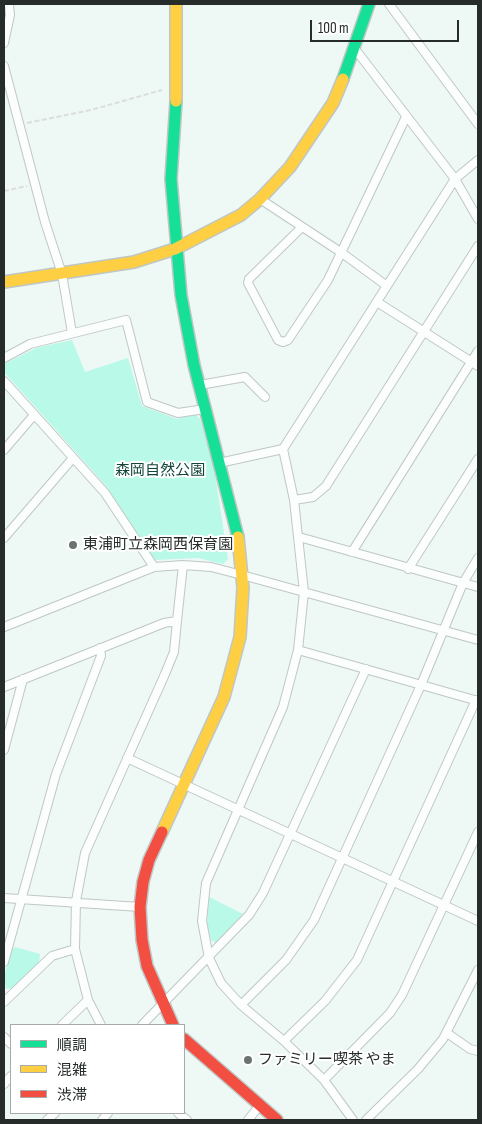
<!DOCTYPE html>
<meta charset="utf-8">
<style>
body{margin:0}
#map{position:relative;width:482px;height:1124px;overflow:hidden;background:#eef8f5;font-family:"Sofia Sans Condensed","Noto Sans JP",sans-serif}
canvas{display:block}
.frame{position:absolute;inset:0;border:5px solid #252c2a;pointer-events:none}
.legend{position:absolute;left:10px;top:1024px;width:175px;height:90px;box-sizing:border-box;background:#fff;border:1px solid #a8abaa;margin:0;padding:6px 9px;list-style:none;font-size:15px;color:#252c2a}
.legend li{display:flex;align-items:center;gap:10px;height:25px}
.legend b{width:25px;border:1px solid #a8abaa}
.scale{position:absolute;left:310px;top:20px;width:149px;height:22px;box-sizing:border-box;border:2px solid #252c2a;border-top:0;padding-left:6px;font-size:15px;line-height:18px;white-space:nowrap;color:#252c2a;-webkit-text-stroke:4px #fff;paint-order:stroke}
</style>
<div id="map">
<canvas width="482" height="1124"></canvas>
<div class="frame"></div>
<ul class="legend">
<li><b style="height:6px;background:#16e098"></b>順調</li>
<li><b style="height:6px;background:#ffcf43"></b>混雑</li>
<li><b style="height:6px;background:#f24e42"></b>渋滞</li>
</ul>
<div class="scale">100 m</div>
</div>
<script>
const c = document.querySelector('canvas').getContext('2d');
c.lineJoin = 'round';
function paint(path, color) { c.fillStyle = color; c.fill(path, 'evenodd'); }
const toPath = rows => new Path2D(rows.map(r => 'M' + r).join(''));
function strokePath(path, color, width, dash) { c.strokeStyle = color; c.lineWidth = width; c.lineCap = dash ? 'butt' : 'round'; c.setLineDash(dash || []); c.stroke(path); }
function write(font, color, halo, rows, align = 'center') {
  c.font = font + ' "Sofia Sans Condensed","Noto Sans JP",sans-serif'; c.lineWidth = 4; c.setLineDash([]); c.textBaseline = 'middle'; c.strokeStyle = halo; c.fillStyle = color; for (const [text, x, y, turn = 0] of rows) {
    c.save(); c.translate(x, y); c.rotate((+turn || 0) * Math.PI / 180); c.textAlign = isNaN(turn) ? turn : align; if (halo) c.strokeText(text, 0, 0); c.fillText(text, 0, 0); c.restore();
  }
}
paint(toPath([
 [72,340,85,372,128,358,142,406,177,419,195,414,200,419,214,467,228,559,223,564,198,558,155,560,107,487,4,372,4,364,36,348],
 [209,897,243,914,216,943,211,940,207,923],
 [15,947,40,954,39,962,13,988,6,989,4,977,11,950]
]), '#b9f9e7');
const street = toPath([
 [389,4,478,124],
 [4,43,10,15,9,4],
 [355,49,455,179,478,219],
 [4,66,45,222,62,274,72,333],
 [478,160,455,179,283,449,294,500,304,592,298,650,478,701],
 [260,199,342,253,387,286],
 [302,227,249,279,248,283,278,340,283,342,288,340,328,280,406,117],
 [377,302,478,366],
 [4,358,30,344,126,320,147,402,178,413,205,409],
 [4,381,105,493,154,567],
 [200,385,245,377,265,397],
 [4,450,34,415],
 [219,463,283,449],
 [294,500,313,497,326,486,478,246],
 [299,537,478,587],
 [4,538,73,458],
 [352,552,478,351],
 [408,569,478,459],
 [4,627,154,567,183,565,211,567,242,575,478,640],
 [4,687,164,623,177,621,183,565],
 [4,750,23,679],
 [127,758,478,921],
 [4,898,140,907],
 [4,962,56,774,101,656,100,648],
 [88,1000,75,949,76,901,85,853,165,674,174,652,177,621],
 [4,1002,52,956,75,949],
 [241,1005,286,960,314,920,421,685,463,583,478,558],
 [62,1025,88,1000,101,1025],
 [142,1025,249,915,263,893,366,669],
 [447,1033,470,1049,478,1051],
 [4,1037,11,1044],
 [284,1041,241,1005,221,983,209,958,202,921,206,883,283,707,298,650],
 [324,1080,390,1013,402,995,478,832],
 [4,1084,11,1076],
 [178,1113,187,1120],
 [47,1120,55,1113],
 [102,1120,108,1113],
 [248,1120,260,1105],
 [353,1120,324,1080,284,1041,325,1001,357,960,476,700],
 [366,1120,418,1069,443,1039,478,970]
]);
const fast = toPath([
 [343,79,369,4],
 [176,101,171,179,181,295,194,365,238,537]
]);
const slow = toPath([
 [176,101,176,4],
 [4,282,134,262,175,249,241,215,260,199,290,167,333,103,343,79],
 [162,832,224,697,240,637,243,588,238,537]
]);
const jam = toPath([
 [162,832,149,860,143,882,140,907,142,940,147,966,173,1025],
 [184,1039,277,1120]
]);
strokePath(street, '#bfc7c4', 10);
strokePath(fast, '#bfc7c4', 14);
strokePath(slow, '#bfc7c4', 14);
strokePath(jam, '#bfc7c4', 14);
strokePath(toPath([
 [27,123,91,110,162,90],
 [4,191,27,186]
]), '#dbdedd', 2, [5, 2.5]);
strokePath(street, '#fcfefe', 8);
strokePath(fast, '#16e098', 11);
strokePath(slow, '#ffcf43', 11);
strokePath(jam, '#f24e42', 11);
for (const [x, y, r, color] of [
 [73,545,5,"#6b7371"],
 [248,1060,5,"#6b7371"]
]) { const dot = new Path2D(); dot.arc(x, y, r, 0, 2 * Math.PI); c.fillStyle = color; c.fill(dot); strokePath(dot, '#fff', 2); }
write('15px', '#134539', '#fff', [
 ["森岡自然公園",160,471]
]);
write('15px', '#252c2a', '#fff', [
 ["東浦町立森岡西保育園",83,545],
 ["ファミリー喫茶 やま",258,1060]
], 'left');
</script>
